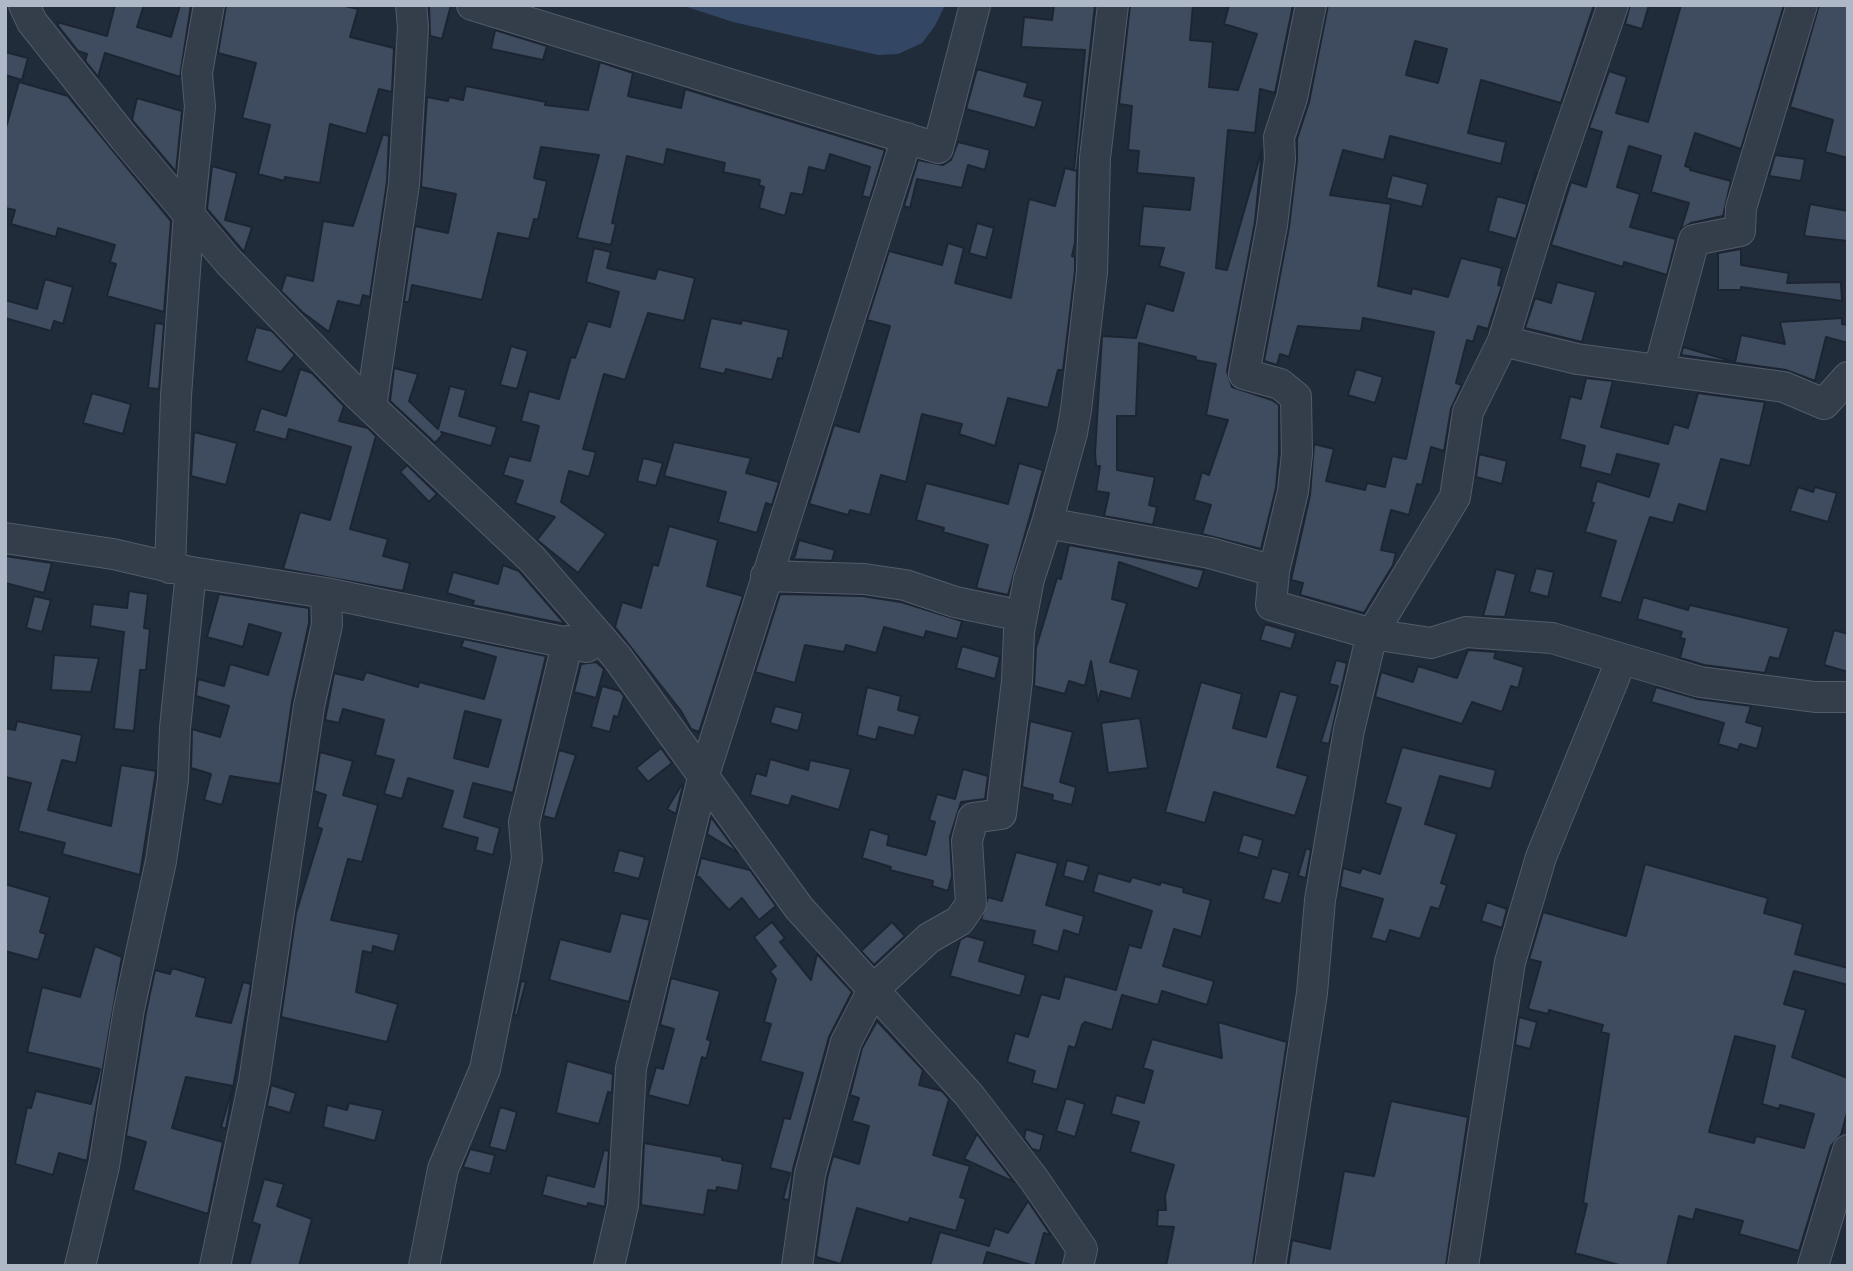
<!DOCTYPE html>
<style>
body{margin:0}
#map{position:relative;width:1853px;height:1271px;overflow:hidden;background:#212c3b;font-family:Montserrat,sans-serif}
canvas{display:block}
.frame{position:absolute;inset:0;border:7px solid #afb8c7;pointer-events:none}
</style>
<div id="map">
<canvas width="1853" height="1271"></canvas>
<div class="frame"></div>
</div>
<script>
const c = document.querySelector('canvas').getContext('2d');
c.lineJoin = 'round';
function paint(path, color) { c.fillStyle = color; c.fill(path, 'evenodd'); }
const toPath = rows => new Path2D(rows.map(r => 'M' + r).join(''));
function strokePath(path, color, width, dash) { c.strokeStyle = color; c.lineWidth = width; c.lineCap = dash ? 'butt' : 'round'; c.setLineDash(dash || []); c.stroke(path); }
paint(toPath([
 [681,5,945,5,935,26,922,43,898,54,878,55,733,22]
]), '#334664');
const building = toPath([
 [115,5,144,5,137,27,171,37,180,5,191,5,180,77,105,53,98,77,85,61,87,54,78,51,59,27,57,22,107,36,115,5],
 [226,5,341,5,358,9,350,37,394,48,392,92,379,89,366,134,330,124,320,183,285,177,284,181,258,174,270,125,242,118,256,63,218,53,226,5],
 [429,5,451,5,442,39,430,36,429,5],
 [1054,5,1095,5,1077,171,1074,170,1085,50,1021,47,1024,17,1052,20,1054,5],
 [1130,5,1193,5,1190,40,1213,42,1209,87,1238,90,1257,34,1224,24,1229,5,1293,5,1275,93,1260,89,1255,133,1228,130,1216,268,1227,270,1262,149,1255,222,1227,371,1232,387,1272,400,1279,405,1279,453,1276,488,1261,549,1202,534,1211,505,1194,500,1202,472,1209,475,1228,420,1206,415,1216,364,1195,360,1196,357,1139,343,1136,416,1117,416,1117,470,1155,477,1149,505,1157,507,1153,525,1104,516,1109,493,1096,491,1100,466,1096,466,1095,453,1102,336,1136,338,1146,303,1173,311,1184,273,1159,266,1164,248,1139,246,1143,206,1190,210,1194,178,1137,173,1139,151,1128,150,1132,106,1119,104,1130,5],
 [1328,5,1594,5,1561,103,1481,80,1468,133,1506,142,1501,164,1390,136,1384,160,1343,150,1330,195,1391,204,1378,286,1411,294,1412,288,1448,297,1461,258,1502,268,1498,285,1502,286,1488,329,1478,326,1473,342,1467,340,1456,383,1462,385,1451,409,1444,451,1431,447,1422,485,1417,484,1409,515,1391,510,1381,550,1396,553,1393,565,1364,613,1300,595,1303,583,1291,580,1310,495,1314,444,1334,449,1326,481,1365,490,1367,483,1385,487,1392,456,1406,459,1434,332,1363,318,1361,331,1298,326,1289,357,1280,354,1277,365,1264,361,1289,227,1297,161,1297,139,1309,102,1328,5],
 [1415,41,1447,49,1438,83,1406,75,1415,41],
 [1630,5,1649,5,1642,29,1625,24,1630,5],
 [1681,5,1784,5,1741,149,1695,133,1685,166,1691,168,1690,170,1731,181,1723,216,1691,223,1681,229,1689,203,1651,192,1661,156,1629,146,1617,187,1640,194,1630,227,1676,239,1667,275,1624,262,1623,267,1551,245,1571,182,1586,187,1602,132,1589,128,1609,71,1627,77,1616,113,1648,122,1681,5],
 [1819,5,1848,5,1848,158,1825,152,1833,120,1790,107,1819,5],
 [495,30,547,46,543,60,491,49,495,30],
 [5,52,28,58,22,80,5,75,5,52],
 [600,62,633,73,628,96,681,108,685,89,885,150,870,198,862,196,870,167,830,154,825,171,809,167,803,195,791,193,785,216,759,208,764,187,759,185,760,180,723,172,725,163,667,149,664,165,627,156,612,223,616,224,611,245,577,238,599,155,541,147,534,178,547,181,538,220,534,219,529,239,498,233,482,300,412,285,409,302,404,302,415,226,448,233,456,194,421,187,427,97,448,101,449,97,463,100,466,86,546,102,545,105,588,110,600,62],
 [977,69,1028,83,1024,96,1043,101,1035,128,966,109,977,69],
 [19,82,68,96,171,221,164,312,107,296,116,264,110,262,115,245,58,228,56,237,11,224,15,210,5,208,5,131,19,82],
 [137,98,182,111,176,172,132,120,137,98],
 [383,134,389,136,387,182,370,297,363,295,360,306,338,301,329,332,302,312,281,291,286,275,313,281,323,221,353,226,383,134],
 [958,142,990,150,985,170,968,165,962,188,917,179,910,208,904,206,918,160,943,165,951,160,958,142],
 [1775,155,1805,159,1801,181,1769,176,1775,155],
 [212,166,237,173,225,220,252,227,244,252,207,209,212,166],
 [1065,168,1077,171,1075,243,1072,256,1075,257,1075,271,1063,370,1058,370,1048,408,1008,398,995,446,959,434,962,424,922,414,906,482,881,475,870,515,850,510,848,515,809,504,834,425,859,432,890,326,867,320,889,251,942,265,948,243,964,248,955,283,1011,298,1029,199,1055,206,1065,168],
 [1535,172,1537,173,1516,239,1488,231,1497,196,1527,204,1535,172],
 [1392,175,1428,184,1422,207,1386,198,1392,175],
 [1810,204,1848,211,1848,241,1804,236,1810,204],
 [977,223,994,228,986,258,969,253,977,223],
 [594,248,611,252,607,268,655,279,658,269,695,278,684,321,648,313,625,380,604,374,583,449,596,452,589,477,569,471,561,502,606,534,578,573,537,540,555,517,515,503,523,481,503,475,509,456,530,461,539,426,521,421,529,391,559,399,571,357,575,358,588,321,610,327,619,292,586,282,594,248],
 [1741,249,1741,265,1789,273,1787,283,1841,282,1842,301,1741,287,1741,290,1718,290,1718,253,1741,249],
 [45,279,73,287,63,324,54,321,51,331,5,318,5,300,37,309,45,279],
 [1557,282,1596,292,1582,342,1525,328,1535,298,1551,303,1557,282],
 [711,318,741,324,742,320,789,330,782,359,778,358,772,380,726,369,724,374,699,368,711,318],
 [1842,318,1842,324,1848,325,1848,343,1826,337,1815,381,1786,370,1681,355,1683,347,1735,362,1741,335,1785,344,1780,322,1842,318],
 [155,323,164,324,159,389,148,388,155,323],
 [256,327,272,331,295,355,281,372,246,361,256,327],
 [511,346,528,351,517,389,500,385,511,346],
 [394,368,418,374,409,401,438,429,450,386,466,390,459,416,497,427,491,446,441,432,443,434,435,443,390,401,394,368],
 [300,369,312,373,344,406,339,421,368,428,376,436,350,529,388,539,383,556,410,563,403,591,283,569,300,512,330,520,351,447,289,429,286,440,254,431,261,408,286,416,300,369],
 [1356,369,1383,377,1375,403,1348,395,1356,369],
 [1586,378,1613,381,1601,427,1668,444,1674,424,1688,428,1698,393,1765,402,1750,466,1721,459,1706,512,1679,504,1673,523,1650,517,1621,603,1600,597,1616,541,1585,532,1594,503,1591,502,1597,481,1649,497,1659,464,1617,454,1611,475,1580,467,1585,446,1560,439,1570,396,1581,399,1586,378],
 [92,393,131,404,123,434,83,423,92,393],
 [194,432,237,443,226,485,191,476,194,432],
 [674,442,751,458,746,473,779,482,772,505,766,503,757,533,718,522,726,492,664,476,674,442],
 [1479,454,1507,461,1502,484,1476,477,1479,454],
 [643,458,663,463,656,486,637,481,643,458],
 [1019,463,1043,470,1008,595,976,588,988,545,943,532,944,528,916,520,926,483,1008,504,1019,463],
 [407,465,437,494,429,502,400,472,407,465],
 [1798,487,1813,492,1815,487,1837,493,1828,522,1790,511,1798,487],
 [669,526,718,540,707,586,743,596,699,732,691,729,681,711,615,627,622,602,641,608,653,564,658,566,669,526],
 [799,540,835,550,832,561,791,559,795,556,799,540],
 [1069,545,1204,570,1198,589,1119,562,1112,599,1127,603,1110,662,1139,670,1131,699,1101,691,1098,703,1091,661,1085,686,1069,681,1065,694,1034,686,1036,648,1057,578,1061,579,1069,545],
 [5,556,52,563,44,593,5,583,5,556],
 [503,565,519,571,565,624,472,605,474,601,447,593,453,572,498,584,503,565],
 [1536,568,1554,572,1548,597,1529,592,1536,568],
 [1496,569,1516,574,1505,617,1483,616,1496,569],
 [129,591,148,594,144,628,150,629,146,670,140,670,134,731,114,729,124,632,90,626,93,604,127,608,129,591],
 [219,594,309,608,309,623,292,702,280,784,230,776,222,805,204,800,211,774,191,768,192,729,220,737,229,706,196,696,198,679,224,686,230,664,268,675,281,633,249,624,243,647,207,637,219,594],
 [780,594,862,596,901,602,962,621,957,639,926,631,924,638,884,627,876,653,846,645,844,652,805,645,795,683,755,672,780,594],
 [34,596,51,600,42,632,26,628,34,596],
 [1643,597,1688,610,1690,605,1789,628,1779,659,1770,657,1765,673,1704,665,1680,658,1685,639,1680,638,1682,632,1637,619,1643,597],
 [1265,624,1296,633,1291,649,1260,640,1265,624],
 [1834,630,1848,634,1848,672,1824,665,1834,630],
 [464,639,546,656,513,793,473,783,464,817,500,828,493,855,475,850,478,838,442,828,453,791,408,778,402,799,384,794,394,760,375,755,384,720,343,709,339,723,325,720,334,673,363,680,366,672,418,687,419,682,484,699,496,657,461,647,464,639],
 [465,711,501,720,488,767,454,758,465,711],
 [962,646,1000,657,995,679,956,668,962,646],
 [1468,650,1496,652,1494,658,1524,667,1518,688,1511,686,1502,712,1472,702,1462,724,1375,697,1381,672,1413,682,1418,666,1457,678,1468,650],
 [54,655,99,658,91,692,51,690,54,655],
 [1336,660,1347,663,1329,744,1321,742,1338,686,1329,684,1336,660],
 [596,662,604,669,596,698,574,692,581,664,596,662],
 [1201,682,1242,694,1233,728,1266,737,1280,691,1298,696,1277,767,1308,776,1295,816,1214,792,1205,823,1165,812,1201,682],
 [602,686,620,691,624,696,618,717,614,716,610,732,591,727,602,686],
 [867,687,901,696,898,710,920,716,914,736,879,727,876,740,857,735,867,687],
 [1656,687,1698,699,1751,706,1746,722,1763,727,1757,749,1740,744,1738,750,1718,744,1724,723,1651,702,1656,687],
 [775,706,803,713,798,731,770,723,775,706],
 [1140,718,1148,768,1108,773,1101,723,1140,718],
 [17,721,82,735,76,763,62,760,48,810,111,826,121,765,156,771,140,875,62,854,65,843,18,831,31,783,5,777,5,728,15,730,17,721],
 [1030,721,1073,732,1060,782,1076,787,1072,805,1052,800,1053,795,1022,787,1030,721],
 [1402,747,1496,770,1491,789,1440,776,1425,824,1457,834,1441,883,1447,885,1439,909,1431,907,1420,939,1390,930,1386,942,1371,938,1383,899,1340,887,1343,868,1360,873,1362,868,1380,874,1401,808,1385,803,1402,747],
 [661,748,672,763,648,782,636,768,661,748],
 [559,750,576,755,555,819,543,816,559,750],
 [320,752,353,761,343,795,378,805,362,862,348,859,331,920,399,934,394,952,373,946,372,953,363,951,356,992,398,1004,387,1042,281,1017,296,913,322,829,317,827,326,795,314,791,320,752],
 [770,759,808,770,810,760,851,769,839,810,792,796,789,806,750,795,756,773,766,776,770,759],
 [963,769,988,776,985,799,961,802,950,837,952,876,948,891,932,886,933,881,890,870,891,867,862,858,870,829,889,835,887,845,926,855,935,822,929,820,937,794,955,799,963,769],
 [682,784,683,785,676,814,667,809,682,784],
 [711,817,738,853,707,834,711,817],
 [1243,834,1263,840,1258,858,1238,852,1243,834],
 [1306,848,1311,850,1306,878,1298,876,1306,848],
 [619,850,645,857,639,879,613,872,619,850],
 [1016,852,1058,863,1046,905,1084,916,1079,935,1064,930,1058,952,1032,944,1035,931,981,920,988,897,1002,901,1016,852],
 [701,858,750,870,776,906,759,920,742,898,729,910,699,877,696,878,701,858],
 [1067,860,1089,866,1084,882,1063,876,1067,860],
 [1645,864,1768,898,1764,913,1803,924,1795,954,1848,968,1848,985,1794,971,1784,1004,1806,1010,1792,1057,1848,1078,1848,1109,1841,1135,1831,1146,1799,1251,1739,1234,1743,1221,1696,1209,1693,1220,1679,1216,1667,1266,1623,1266,1575,1253,1587,1204,1583,1203,1609,1034,1601,1032,1603,1025,1549,1010,1548,1014,1528,1009,1541,962,1529,959,1543,912,1626,936,1645,864],
 [1735,1036,1775,1046,1762,1104,1779,1109,1780,1105,1814,1114,1804,1148,1756,1136,1754,1143,1709,1132,1735,1036],
 [1272,868,1290,873,1281,904,1263,899,1272,868],
 [1098,873,1130,882,1132,877,1160,885,1161,882,1184,888,1183,892,1211,900,1201,937,1174,929,1163,966,1214,981,1207,1005,1162,991,1158,1005,1122,995,1112,1030,1085,1022,1082,1025,1075,1048,1069,1046,1057,1090,1032,1083,1035,1071,1007,1062,1015,1033,1028,1037,1041,994,1059,999,1065,976,1116,990,1129,945,1141,948,1152,911,1093,892,1098,873],
 [5,884,50,897,40,932,46,934,38,960,5,951,5,884],
 [1487,902,1507,909,1502,928,1481,921,1487,902],
 [621,913,650,920,629,1002,549,980,560,939,610,952,621,913],
 [772,922,785,938,780,942,811,980,817,954,852,992,829,1037,793,1169,789,1200,783,1199,790,1173,770,1168,784,1118,790,1119,803,1073,760,1061,771,1024,764,1022,776,979,770,971,776,966,754,937,772,922],
 [892,922,905,936,874,965,861,951,892,922],
 [967,936,985,941,979,961,1026,975,1020,996,950,976,960,940,967,936],
 [95,946,122,957,87,1161,59,1153,53,1175,15,1164,27,1107,31,1108,36,1091,91,1104,100,1069,27,1052,42,987,80,997,95,946],
 [172,968,206,978,196,1016,231,1023,243,982,251,984,226,1129,221,1127,233,1086,186,1077,172,1128,223,1142,208,1214,133,1190,146,1142,126,1136,146,1012,155,970,170,974,172,968],
 [671,978,720,991,707,1039,711,1041,706,1059,702,1057,689,1106,648,1095,656,1067,663,1069,674,1029,660,1025,671,978],
 [521,981,526,982,517,1016,514,1015,521,981],
 [1519,1017,1537,1022,1530,1049,1515,1045,1519,1017],
 [877,1021,923,1070,919,1085,942,1091,949,1099,933,1155,970,1166,960,1197,966,1199,956,1231,910,1218,908,1223,857,1208,841,1264,816,1257,827,1178,833,1156,859,1164,869,1126,852,1121,859,1098,850,1095,862,1048,877,1021],
 [1218,1022,1287,1042,1253,1266,1166,1266,1174,1227,1157,1226,1158,1210,1166,1210,1165,1196,1174,1165,1130,1152,1139,1122,1111,1114,1116,1095,1144,1103,1153,1071,1143,1068,1152,1039,1222,1058,1218,1022],
 [567,1061,613,1074,612,1093,608,1092,599,1124,556,1113,567,1061],
 [271,1085,296,1093,290,1113,267,1106,271,1085],
 [1066,1098,1085,1104,1075,1137,1056,1131,1066,1098],
 [1391,1101,1468,1117,1446,1266,1288,1266,1292,1240,1330,1249,1344,1171,1374,1176,1391,1101],
 [349,1103,383,1110,375,1141,323,1127,327,1105,347,1110,349,1103],
 [500,1107,517,1112,506,1151,489,1147,500,1107],
 [1026,1129,1044,1135,1040,1151,1032,1149,1024,1138,1026,1129],
 [977,1134,1014,1182,964,1159,977,1134],
 [644,1143,722,1157,722,1160,743,1164,738,1191,717,1187,716,1191,708,1190,704,1215,641,1205,644,1143],
 [470,1149,495,1155,490,1174,463,1167,470,1149],
 [604,1150,609,1151,605,1207,588,1203,587,1207,542,1195,547,1175,594,1187,604,1150],
 [264,1179,284,1184,277,1206,312,1219,299,1266,249,1266,260,1225,252,1222,264,1179],
 [1028,1201,1051,1235,1044,1233,1035,1266,987,1252,983,1266,930,1266,940,1232,989,1246,995,1228,1008,1233,1028,1201]
]);
paint(building, '#3f4b5e');
strokePath(building, '#1c2532', 2);
const minor = toPath([
 [24,5,32,22,125,139,228,261,356,393,532,559,617,657,799,908,969,1095,1033,1178,1082,1249,1078,1266],
 [472,5,938,148,975,5],
 [1113,5,1095,158,1092,272,1076,410,1072,433,1047,523,1210,553,1274,571,1271,605,1372,634,1431,643,1466,632,1552,638,1700,682,1815,697,1848,697],
 [1503,341,1577,359,1784,387,1824,404,1848,377],
 [1659,370,1694,240,1740,231,1741,208,1802,5],
 [371,407,404,184,413,27,411,5],
 [5,538,113,554,191,572,326,593,587,647],
 [170,568,176,396,189,214,200,107,197,73,209,5],
 [1274,571,1293,491,1297,454,1296,397,1280,384,1244,374,1272,225,1280,159,1279,137,1292,98,1311,5],
 [766,576,864,579,905,585,955,602,1022,616],
 [80,1266,104,1166,129,1009,161,861,173,780,175,728,191,572],
 [215,1266,254,1082,309,706,327,625,326,593],
 [424,1266,443,1169,485,1069,527,859,524,822,568,641],
 [609,1266,623,1205,631,1068,703,778,907,138],
 [797,1266,810,1174,846,1042,873,990,929,938,959,921,971,904,967,841,973,818,1001,814,1017,681,1019,631,1029,579,1047,523],
 [1270,1266,1312,993,1320,900,1349,730,1372,634,1455,497,1468,412,1503,341,1550,188,1613,5],
 [1463,1266,1510,962,1541,857,1621,661],
 [1813,1266,1848,1150]
]);
strokePath(minor, '#525b69', 32);
strokePath(minor, '#343e4b', 30);
</script>
